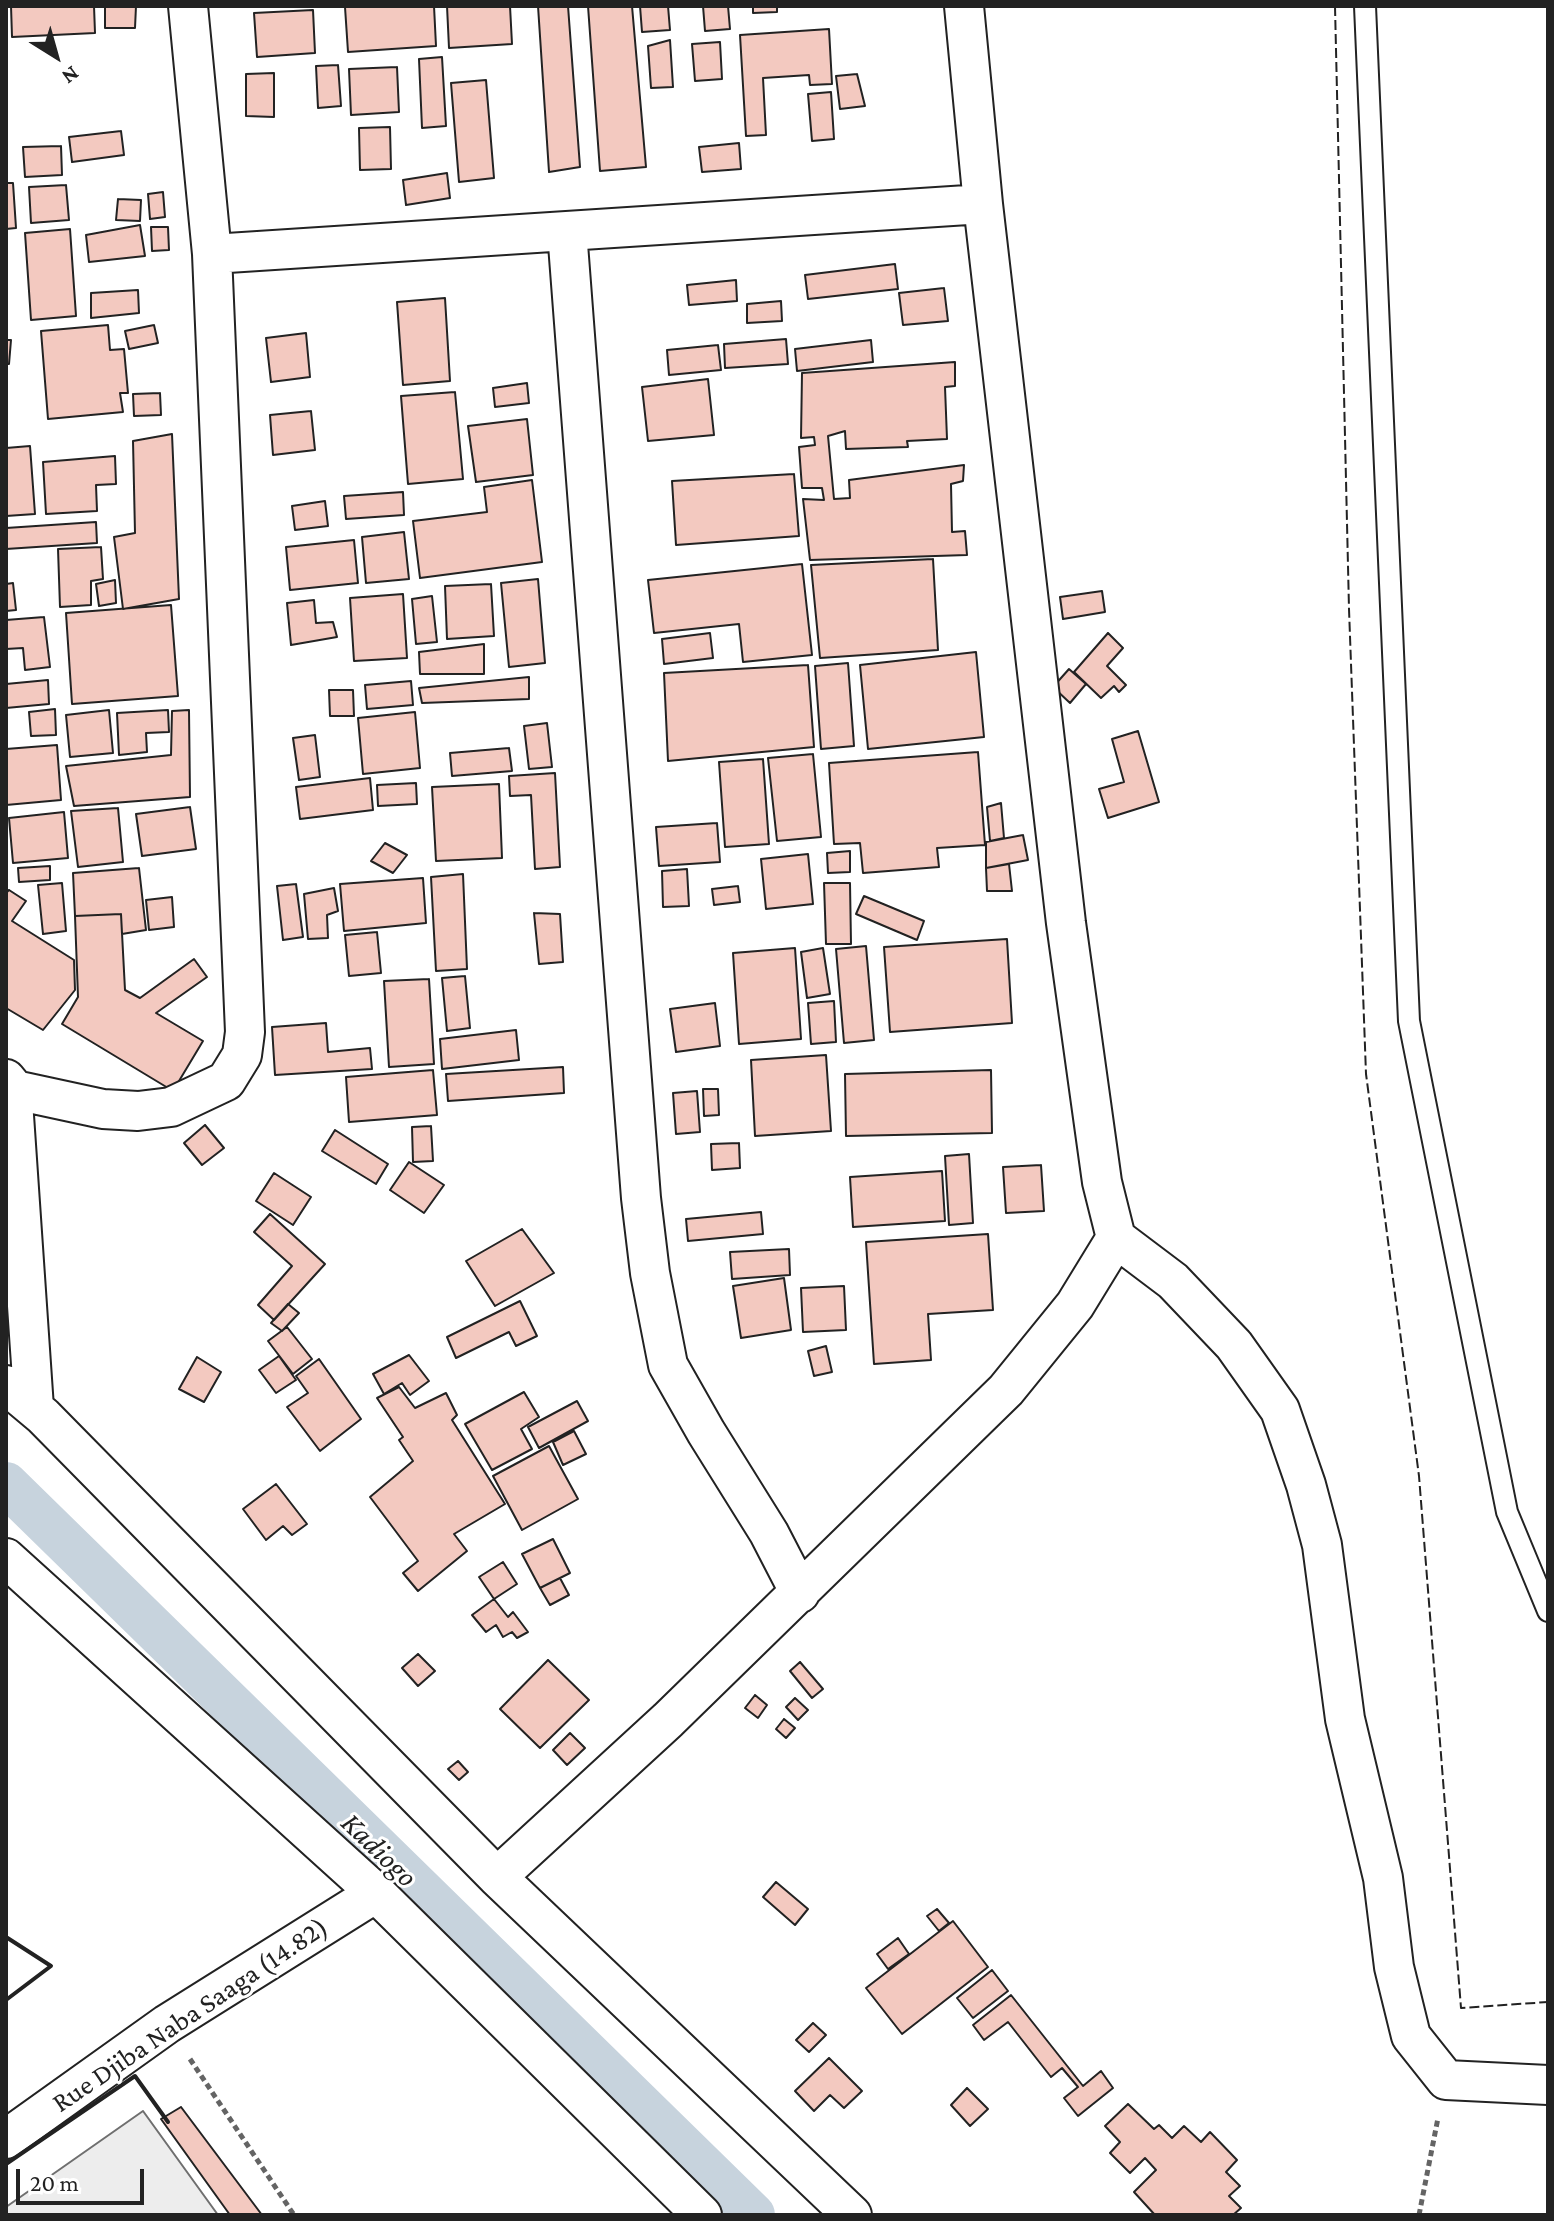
<!DOCTYPE html>
<style>
body{margin:0}
#map{position:relative;width:1554px;height:2221px;overflow:hidden;background:#fff;font-family:"Crimson Pro",serif}
canvas{display:block}
.frame{position:absolute;inset:0;border:8px solid #222;pointer-events:none}
.north{position:absolute;left:16px;top:16px;width:80px;height:80px;-webkit-text-stroke:6px #fff;paint-order:stroke;rotate:143deg;font-size:22px;font-weight:700;line-height:32px;text-align:center;color:#222}
.north::after{content:'';display:block;margin:auto;width:28px;height:36px;background:#222;clip-path:polygon(50% 0,100% 100%,50% 72%,0 100%)}
.scale{position:absolute;left:16px;top:2169px;width:128px;height:36px;box-sizing:border-box;border:4px solid #222;border-top:0;padding-left:10px;font-size:24px;line-height:28px;white-space:nowrap;color:#222;-webkit-text-stroke:6px #fff;paint-order:stroke}
</style>
<div id="map">
<canvas width="1554" height="2221"></canvas>
<div class="frame"></div>
<div class="north">N</div>
<div class="scale">20 m</div>
</div>
<script>
const c = document.querySelector('canvas').getContext('2d');
c.lineJoin = 'round';
function paint(path, color) { c.fillStyle = color; c.fill(path, 'evenodd'); }
const toPath = rows => new Path2D(rows.map(r => 'M' + r).join(''));
function strokePath(path, color, width, dash) { c.strokeStyle = color; c.lineWidth = width; c.lineCap = dash ? 'butt' : 'round'; c.setLineDash(dash || []); c.stroke(path); }
function write(font, color, halo, rows, align = 'center') {
  c.font = font + ' "Crimson Pro",serif'; c.lineWidth = 6; c.setLineDash([]); c.textBaseline = 'middle'; c.strokeStyle = halo; c.fillStyle = color; for (const [text, x, y, turn = 0] of rows) {
    c.save(); c.translate(x, y); c.rotate((+turn || 0) * Math.PI / 180); c.textAlign = isNaN(turn) ? turn : align; if (halo) c.strokeText(text, 0, 0); c.fillText(text, 0, 0); c.restore();
  }
}
const parking = toPath([
 [143,2111,218,2215,6,2215,6,2207,143,2111]
]);
paint(parking, '#ededed');
strokePath(parking, '#6f6f6f', 2);
strokePath(toPath([
 [6,1484,753,2215]
]), '#c7d3dd', 44);
const building = toPath([
 [11,6,94,6,95,33,12,37,11,6],
 [105,6,136,6,135,28,105,28,105,6],
 [434,6,436,46,348,52,345,7,434,6],
 [447,6,510,6,512,44,449,48,447,6],
 [538,6,568,6,580,167,549,172,538,6],
 [588,6,632,6,646,167,600,171,588,6],
 [640,6,668,6,670,30,642,32,640,6],
 [703,6,728,6,730,29,705,31,703,6],
 [753,6,777,6,777,12,753,13,753,6],
 [313,10,315,53,257,57,254,13,313,10],
 [829,29,832,84,810,85,809,75,763,78,766,135,746,136,740,35,829,29],
 [670,40,673,87,651,88,648,46,670,40],
 [720,42,722,79,695,81,692,44,720,42],
 [442,57,446,126,422,128,419,59,442,57],
 [338,65,341,106,318,108,316,66,338,65],
 [397,67,399,112,351,115,349,69,397,67],
 [274,73,274,117,246,116,246,74,274,73],
 [857,74,865,106,840,109,836,76,857,74],
 [486,80,494,178,459,182,451,83,486,80],
 [831,92,834,139,812,141,808,94,831,92],
 [390,127,391,169,360,170,359,128,390,127],
 [121,131,124,155,72,162,69,137,121,131],
 [739,143,741,169,702,172,699,147,739,143],
 [61,146,62,175,25,177,23,147,61,146],
 [447,173,450,198,406,205,403,180,447,173],
 [6,183,13,183,16,228,6,229,6,183],
 [66,185,69,220,31,223,29,187,66,185],
 [163,192,165,217,150,219,148,194,163,192],
 [118,199,141,200,140,221,116,220,118,199],
 [140,225,145,256,89,262,86,235,140,225],
 [151,227,168,227,169,250,152,251,151,227],
 [70,229,76,316,31,320,25,233,70,229],
 [895,264,898,289,808,299,805,275,895,264],
 [736,280,737,301,689,305,687,285,736,280],
 [944,288,948,321,903,325,899,293,944,288],
 [138,290,139,313,91,318,91,293,138,290],
 [445,298,450,381,403,385,397,302,445,298],
 [781,301,782,321,747,323,747,304,781,301],
 [108,325,110,350,124,349,128,393,120,393,123,412,48,419,41,331,108,325],
 [154,325,158,343,129,349,125,331,154,325],
 [306,333,310,377,271,382,266,338,306,333],
 [786,339,788,364,725,368,724,344,786,339],
 [6,340,11,340,9,364,6,364,6,340],
 [871,340,873,362,797,371,795,349,871,340],
 [718,345,721,370,669,375,667,350,718,345],
 [955,362,955,386,945,387,947,439,907,441,908,447,846,449,845,431,828,436,834,499,850,498,849,480,964,465,963,481,951,484,952,532,965,531,967,555,810,560,803,499,824,500,822,488,802,488,799,447,815,445,814,437,801,438,802,373,955,362],
 [708,379,714,435,648,441,642,387,708,379],
 [527,383,529,403,495,407,493,388,527,383],
 [455,392,463,479,408,484,401,396,455,392],
 [160,393,161,415,134,416,133,394,160,393],
 [311,411,315,450,273,455,270,415,311,411],
 [527,419,533,475,476,482,468,426,527,419],
 [172,434,179,599,123,609,114,537,135,533,133,441,172,434],
 [30,446,35,514,6,516,6,448,30,446],
 [115,456,116,484,96,485,97,511,46,514,43,462,115,456],
 [794,474,799,536,676,545,672,481,794,474],
 [532,480,542,562,420,578,413,521,487,512,484,487,532,480],
 [403,492,404,515,346,519,344,496,403,492],
 [325,501,328,526,295,530,292,506,325,501],
 [96,522,97,543,6,549,6,528,96,522],
 [404,532,409,579,366,583,362,537,404,532],
 [354,540,358,583,290,590,286,547,354,540],
 [101,547,103,579,91,581,91,605,60,607,58,549,101,547],
 [933,559,938,650,820,658,811,565,933,559],
 [802,564,812,655,743,662,739,624,654,633,648,580,802,564],
 [538,579,545,663,509,667,501,583,538,579],
 [115,580,116,603,99,606,96,584,115,580],
 [13,583,16,610,6,611,6,584,13,583],
 [491,584,494,636,447,639,445,586,491,584],
 [1102,591,1105,612,1063,619,1060,597,1102,591],
 [403,594,407,658,354,661,350,598,403,594],
 [432,596,437,642,416,644,412,599,432,596],
 [314,600,316,623,333,622,337,637,291,645,287,603,314,600],
 [171,605,178,696,72,704,66,613,171,605],
 [44,617,50,667,25,670,23,648,6,649,6,620,44,617],
 [710,633,713,658,664,664,662,639,710,633],
 [1108,633,1123,648,1107,666,1126,685,1119,692,1114,686,1101,698,1074,672,1108,633],
 [484,644,484,674,420,674,419,652,484,644],
 [976,652,984,737,868,749,860,665,976,652],
 [848,663,854,746,821,749,815,666,848,663],
 [808,665,814,747,668,761,664,673,808,665],
 [1069,669,1086,684,1070,703,1053,687,1069,669],
 [529,677,529,699,422,703,419,688,529,677],
 [48,680,49,704,6,708,6,684,48,680],
 [411,681,413,705,367,709,365,685,411,681],
 [329,690,353,690,354,716,330,716,329,690],
 [55,709,56,735,31,736,29,712,55,709],
 [109,710,113,753,70,757,66,715,109,710],
 [168,710,169,732,146,733,147,752,119,755,117,713,168,710],
 [189,710,190,797,74,806,66,766,171,755,172,711,189,710],
 [415,712,420,768,363,774,358,718,415,712],
 [547,723,552,767,529,769,524,726,547,723],
 [1138,731,1159,802,1108,818,1099,789,1124,782,1112,739,1138,731],
 [315,735,320,777,299,780,293,738,315,735],
 [57,745,61,800,6,805,6,749,57,745],
 [509,748,512,771,452,776,450,753,509,748],
 [978,752,985,845,937,848,939,867,863,873,860,843,834,844,829,763,978,752],
 [813,754,821,837,777,841,768,758,813,754],
 [763,759,769,844,725,847,719,762,763,759],
 [555,773,560,867,535,869,531,795,510,796,509,776,555,773],
 [370,778,373,810,300,819,296,787,370,778],
 [416,783,417,804,378,806,377,785,416,783],
 [499,784,502,858,436,861,432,787,499,784],
 [1001,803,1004,838,990,841,987,807,1001,803],
 [190,807,196,849,142,856,136,814,190,807],
 [118,808,123,862,78,867,71,811,118,808],
 [64,812,68,858,13,863,9,818,64,812],
 [717,823,720,862,659,866,656,827,717,823],
 [1023,835,1028,860,986,868,986,842,1023,835],
 [385,843,407,855,393,873,371,861,385,843],
 [850,851,850,872,828,873,827,853,850,851],
 [808,854,813,904,766,909,761,859,808,854],
 [1009,864,1012,891,987,891,986,868,1009,864],
 [50,866,50,880,19,882,18,868,50,866],
 [139,868,146,930,122,934,121,914,75,916,73,873,139,868],
 [687,869,689,906,663,907,662,871,687,869],
 [463,874,467,969,436,971,431,877,463,874],
 [423,878,426,923,344,931,340,884,423,878],
 [62,883,66,931,43,934,38,885,62,883],
 [824,883,850,883,851,944,826,944,824,883],
 [296,884,303,937,283,940,277,886,296,884],
 [738,886,740,902,714,905,712,889,738,886],
 [334,888,338,911,327,915,328,938,308,939,304,894,334,888],
 [9,890,26,901,12,921,74,960,75,990,43,1030,6,1008,6,893,9,890],
 [864,896,924,921,917,940,856,914,864,896],
 [172,897,174,927,149,930,146,900,172,897],
 [534,913,560,914,563,962,539,964,534,913],
 [121,914,125,990,140,998,194,959,207,977,156,1013,203,1041,173,1091,62,1024,78,997,75,916,121,914],
 [377,932,381,973,349,976,345,935,377,932],
 [1007,939,1012,1023,890,1032,884,947,1007,939],
 [866,946,874,1040,844,1043,836,949,866,946],
 [795,948,801,1039,739,1044,733,953,795,948],
 [823,948,830,994,807,998,801,952,823,948],
 [465,976,470,1028,447,1031,442,978,465,976],
 [429,979,434,1064,389,1067,384,981,429,979],
 [834,1001,836,1042,811,1044,808,1003,834,1001],
 [715,1003,720,1046,676,1052,670,1009,715,1003],
 [326,1023,328,1052,370,1048,372,1069,275,1075,272,1027,326,1023],
 [516,1030,519,1060,442,1069,440,1039,516,1030],
 [826,1055,831,1131,755,1136,751,1060,826,1055],
 [563,1067,564,1093,448,1101,446,1074,563,1067],
 [433,1070,437,1115,349,1122,346,1077,433,1070],
 [991,1070,992,1133,846,1136,845,1074,991,1070],
 [703,1089,718,1089,719,1115,704,1116,703,1089],
 [697,1091,700,1132,676,1134,673,1093,697,1091],
 [205,1125,224,1148,202,1165,184,1143,205,1125],
 [431,1126,433,1161,413,1162,412,1127,431,1126],
 [335,1130,388,1164,376,1184,322,1151,335,1130],
 [739,1143,740,1168,712,1170,711,1144,739,1143],
 [969,1154,973,1223,949,1225,945,1156,969,1154],
 [409,1162,444,1185,424,1213,390,1190,409,1162],
 [1041,1165,1044,1211,1006,1213,1003,1167,1041,1165],
 [942,1171,945,1221,853,1227,850,1177,942,1171],
 [274,1173,311,1197,293,1225,256,1201,274,1173],
 [761,1212,763,1234,688,1241,686,1219,761,1212],
 [270,1214,325,1264,274,1320,258,1305,292,1266,254,1232,270,1214],
 [522,1229,554,1273,495,1306,466,1261,522,1229],
 [988,1234,993,1310,928,1314,931,1360,874,1364,866,1242,988,1234],
 [789,1249,790,1275,732,1279,730,1252,789,1249],
 [784,1278,791,1330,741,1338,733,1286,784,1278],
 [844,1286,846,1330,803,1332,801,1288,844,1286],
 [520,1301,537,1336,516,1346,509,1332,456,1358,447,1337,520,1301],
 [288,1304,299,1313,282,1331,271,1323,288,1304],
 [287,1327,312,1359,293,1374,268,1341,287,1327],
 [826,1346,832,1372,814,1376,808,1351,826,1346],
 [409,1355,429,1381,410,1395,402,1383,384,1394,373,1374,409,1355],
 [279,1356,296,1380,276,1393,259,1370,279,1356],
 [197,1357,221,1372,204,1402,179,1389,197,1357],
 [319,1359,361,1419,320,1451,287,1407,308,1393,296,1376,319,1359],
 [399,1387,415,1408,446,1393,457,1415,452,1420,505,1504,454,1534,467,1551,418,1591,403,1573,418,1561,370,1497,413,1461,399,1440,403,1437,377,1398,399,1387],
 [524,1392,539,1417,521,1429,532,1449,492,1470,465,1424,524,1392],
 [577,1401,588,1421,539,1448,528,1427,577,1401],
 [574,1431,586,1454,563,1465,553,1442,574,1431],
 [549,1446,578,1499,522,1530,493,1476,549,1446],
 [276,1484,307,1524,292,1535,283,1526,266,1540,243,1509,276,1484],
 [553,1539,570,1573,540,1588,522,1554,553,1539],
 [503,1562,517,1584,494,1599,479,1577,503,1562],
 [560,1578,569,1595,550,1605,540,1588,560,1578],
 [494,1599,508,1617,513,1612,528,1632,517,1638,512,1632,503,1637,496,1625,486,1632,472,1615,494,1599],
 [418,1654,435,1671,418,1686,402,1668,418,1654],
 [548,1660,589,1700,540,1748,500,1709,548,1660],
 [800,1662,823,1689,812,1698,790,1671,800,1662],
 [755,1695,767,1705,758,1718,745,1708,755,1695],
 [795,1698,808,1710,798,1720,786,1707,795,1698],
 [784,1719,795,1728,786,1738,776,1729,784,1719],
 [570,1733,585,1748,567,1765,553,1750,570,1733],
 [458,1761,468,1772,459,1780,448,1769,458,1761],
 [776,1882,808,1909,795,1925,763,1897,776,1882],
 [937,1909,949,1923,939,1931,927,1916,937,1909],
 [953,1921,988,1967,902,2034,866,1988,953,1921],
 [898,1938,909,1954,888,1969,877,1954,898,1938],
 [992,1970,1008,1991,973,2018,957,1998,992,1970],
 [1011,1995,1083,2086,1101,2071,1113,2088,1078,2116,1064,2098,1078,2087,1062,2068,1051,2077,1008,2022,984,2040,973,2025,1011,1995],
 [813,2023,826,2035,809,2052,796,2040,813,2023],
 [829,2058,862,2091,844,2108,830,2095,814,2111,795,2091,829,2058],
 [967,2088,988,2109,970,2126,951,2105,967,2088],
 [1128,2104,1154,2129,1159,2125,1172,2138,1184,2126,1201,2142,1210,2132,1237,2160,1226,2172,1240,2186,1229,2196,1241,2208,1233,2215,1155,2215,1134,2192,1156,2170,1145,2158,1130,2173,1110,2153,1120,2142,1105,2126,1128,2104],
 [181,2107,262,2215,230,2215,161,2119,181,2107]
]);
paint(building, '#f3c9c0');
strokePath(building, '#222', 2);
const lane = toPath([
 [1365,6,1409,1021,1507,1512,1548,1611]
]);
const street = toPath([
 [964,6,983,204,1066,923,1102,1182,1116,1238,1173,1281,1234,1345,1280,1410,1306,1485,1322,1545,1345,1719,1383,1878,1394,1967,1411,2036,1446,2080,1548,2085],
 [567,231,641,1198,650,1273,668,1365,706,1432,769,1533,800,1593],
 [212,254,983,204],
 [6,1079,15,1090,13,1101,34,1408],
 [15,1090,103,1109,138,1111,171,1107,226,1081,242,1055,245,1032,212,254,188,6],
 [6,1385,43,1416,497,1877,852,2215],
 [6,1558,376,1893,702,2215],
 [497,1877,668,1720,1006,1390,1075,1305,1116,1238],
 [6,2139,167,2024,376,1893]
]);
strokePath(lane, '#222', 24);
strokePath(street, '#222', 42);
strokePath(toPath([
 [190,2059,294,2215],
 [1419,2215,1438,2118]
]), '#646464', 5, [6, 4]);
strokePath(lane, '#fff', 20);
strokePath(street, '#fff', 38);
strokePath(toPath([
 [1335,6,1349,609,1366,1074,1419,1476,1461,2008,1548,2002]
]), '#222', 2, [10, 4]);
strokePath(toPath([
 [6,1937,51,1966,6,2000],
 [6,2164,135,2076,168,2122]
]), '#222', 4);
write('28px', '#222', '#fff', [
 ["Rue Djiba Naba Saaga (14.82)",190,2015,-34]
]);
write('italic 30px', '#222', '#fff', [
 ["Kadiogo",379,1850,44]
]);
</script>
